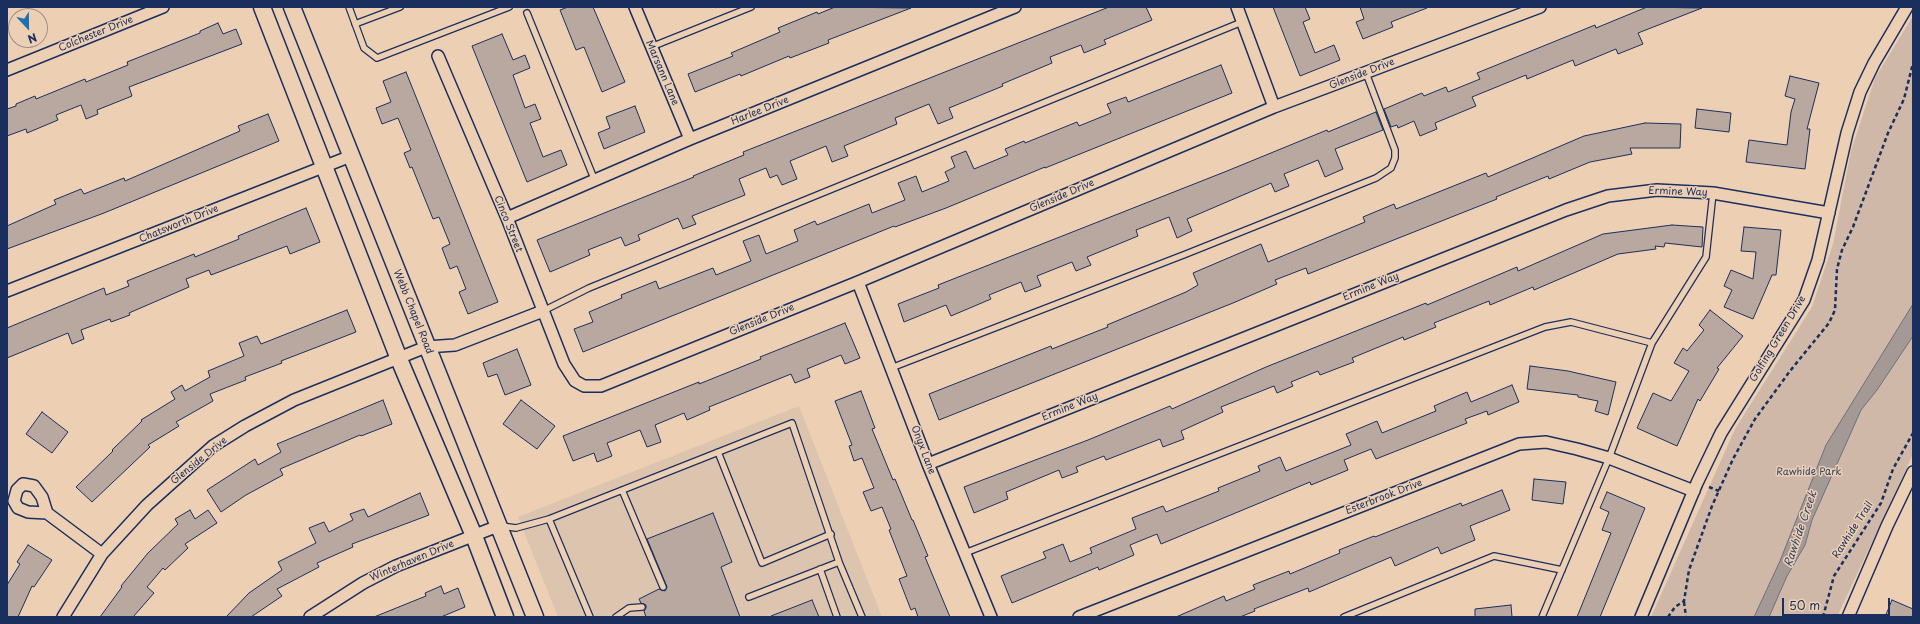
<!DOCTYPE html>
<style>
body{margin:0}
#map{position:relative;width:1920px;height:624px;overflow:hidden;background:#edd0b4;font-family:"Playpen Sans",sans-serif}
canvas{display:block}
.frame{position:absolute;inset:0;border:8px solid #1b2f5e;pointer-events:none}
.north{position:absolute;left:8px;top:8px;width:40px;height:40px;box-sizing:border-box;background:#edd0b4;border:1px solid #999092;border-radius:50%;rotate:158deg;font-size:11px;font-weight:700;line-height:16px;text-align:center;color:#1b2f5e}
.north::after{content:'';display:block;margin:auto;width:14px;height:18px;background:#1f6fb2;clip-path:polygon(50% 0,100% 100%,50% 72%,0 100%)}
.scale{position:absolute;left:1782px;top:598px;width:108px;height:18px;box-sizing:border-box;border:2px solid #1b2f5e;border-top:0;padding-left:5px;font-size:12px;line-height:14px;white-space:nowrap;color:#1b2f5e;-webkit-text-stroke:3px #edd0b4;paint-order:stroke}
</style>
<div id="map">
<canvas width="1920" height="624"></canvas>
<div class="frame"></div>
<div class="north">N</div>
<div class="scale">50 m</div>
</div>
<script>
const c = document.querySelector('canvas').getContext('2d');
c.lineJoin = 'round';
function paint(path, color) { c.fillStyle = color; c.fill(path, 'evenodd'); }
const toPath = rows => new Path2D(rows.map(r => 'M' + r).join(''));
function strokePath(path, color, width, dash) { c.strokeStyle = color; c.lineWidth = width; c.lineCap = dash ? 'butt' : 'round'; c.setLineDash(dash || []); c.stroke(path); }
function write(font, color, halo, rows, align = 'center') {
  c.font = font + ' "Playpen Sans",sans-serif'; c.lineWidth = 3; c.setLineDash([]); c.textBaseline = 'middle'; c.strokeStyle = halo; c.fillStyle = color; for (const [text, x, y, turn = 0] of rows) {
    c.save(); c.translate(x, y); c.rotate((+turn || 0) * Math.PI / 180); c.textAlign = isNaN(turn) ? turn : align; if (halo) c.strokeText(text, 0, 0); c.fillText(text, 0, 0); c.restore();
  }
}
paint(toPath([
 [799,406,882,617,558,617,518,517]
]), '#ddc4ae');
paint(toPath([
 [1913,16,1913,454,1837,617,1651,617,1735,429,1812,307,1833,244,1851,151,1875,78]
]), '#cfb8a8');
const water = toPath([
 [1913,304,1913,336,1877,390,1861,410,1812,520,1805,545,1787,576,1769,617,1754,617,1780,561,1826,445,1913,304]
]);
paint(water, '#a59996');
strokePath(water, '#6e6f80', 1);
const building = toPath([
 [568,7,593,7,625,82,602,92,584,47,576,50,560,10,568,7],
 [835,7,911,8,828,40,829,43,790,58,789,56,741,76,740,74,695,92,688,74,733,56,731,53,780,32,778,28,817,12,818,14,835,7],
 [1109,7,1146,7,1152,20,1104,40,1106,44,1084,53,1081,45,1050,57,1052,63,1002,84,1003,86,949,108,953,118,938,124,929,104,895,118,897,124,844,146,848,156,832,162,826,146,790,161,797,179,782,185,777,175,770,178,766,168,739,179,745,195,692,216,696,224,683,229,678,218,638,235,640,240,625,246,621,237,588,250,590,255,550,272,537,240,694,177,693,176,744,155,743,152,1109,7],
 [1273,7,1305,7,1310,19,1303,22,1315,53,1334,45,1340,60,1300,76,1273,7],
 [1360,7,1427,7,1427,8,1391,22,1393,27,1363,39,1356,22,1364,19,1360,7],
 [1647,7,1702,8,1638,33,1643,44,1618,54,1616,49,1575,66,1573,60,1527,79,1526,75,1472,97,1476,106,1435,123,1437,129,1420,136,1414,121,1398,128,1397,125,1391,127,1384,109,1389,107,1422,93,1424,96,1446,87,1448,92,1480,79,1477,73,1595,25,1596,28,1647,7],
 [218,23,223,34,236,29,242,44,129,87,132,96,97,110,98,114,86,119,81,105,56,115,58,120,27,133,26,129,7,136,7,109,16,106,16,104,35,96,36,99,85,79,86,82,128,65,127,62,200,33,200,31,218,23],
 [502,34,513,60,525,55,530,68,513,75,525,108,535,104,541,119,530,123,543,157,561,150,567,165,527,182,472,46,502,34],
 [1221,65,1232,93,1045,168,1045,167,946,208,895,227,894,226,583,352,574,329,593,322,589,312,622,298,621,295,656,281,659,289,713,268,716,275,751,261,743,241,759,235,766,254,798,241,794,230,815,221,817,225,869,204,872,213,905,200,898,183,916,176,922,192,949,181,945,172,955,167,951,157,966,151,974,169,1008,155,1005,149,1024,141,1025,143,1077,122,1079,126,1111,113,1107,104,1126,97,1128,102,1221,65],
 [406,72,498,302,468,314,459,292,466,289,457,266,450,269,442,248,450,244,439,217,433,219,412,167,410,168,404,153,411,150,398,118,382,124,376,108,391,102,383,81,406,72],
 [1790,76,1819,83,1807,129,1810,129,1805,169,1746,162,1749,140,1787,145,1791,112,1795,99,1785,96,1790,76],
 [635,106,645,132,604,149,598,133,610,128,606,117,635,106],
 [1697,109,1731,113,1729,132,1695,128,1697,109],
 [1376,112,1383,130,1335,149,1343,169,1325,177,1318,160,1284,174,1289,186,1275,192,1271,183,1187,219,1192,231,1177,238,1169,217,1136,230,1138,236,1087,257,1091,265,1076,271,1072,262,1037,276,1041,286,1025,292,1021,282,989,295,991,299,951,316,946,305,904,322,898,304,939,288,938,285,1227,171,1327,130,1328,132,1376,112],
 [268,114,279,141,104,213,7,249,7,226,56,204,54,200,81,189,84,194,124,178,125,181,240,131,238,126,268,114],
 [1645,123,1681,124,1680,148,1630,148,1632,154,1590,162,1549,179,1548,176,1496,197,1497,199,1308,274,1306,268,1275,280,1277,284,1233,303,939,420,929,394,1051,346,1052,349,1108,327,1107,325,1186,292,1198,285,1193,273,1261,244,1268,262,1365,222,1363,217,1394,204,1396,209,1486,173,1488,177,1584,136,1645,123],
 [306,208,320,242,290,254,287,246,211,275,209,270,186,279,189,287,129,313,130,315,111,322,110,319,81,330,84,339,72,344,68,333,7,358,7,328,104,288,106,295,129,286,127,281,194,254,195,257,239,239,238,236,306,208],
 [1672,225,1703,227,1702,247,1665,243,1664,247,1655,246,1656,249,1618,254,1534,290,1533,287,1490,305,1489,301,1434,323,1436,327,1404,340,1403,337,1352,358,1354,362,1320,375,1318,371,1291,382,1293,386,1277,393,1274,386,1221,407,1223,412,1181,431,1184,439,1163,447,1160,439,1106,460,1104,456,1076,467,1078,472,1062,478,1059,470,1006,492,1008,499,974,513,964,487,1088,440,1170,406,1172,409,1266,367,1426,303,1427,305,1517,267,1518,271,1603,234,1672,225],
 [1744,227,1781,230,1776,275,1772,275,1753,319,1724,307,1732,290,1724,286,1731,270,1753,279,1756,252,1741,251,1744,227],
 [347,310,356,332,281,361,282,363,245,377,246,380,210,394,213,401,176,422,179,426,148,445,150,447,92,502,76,487,113,451,112,450,142,421,141,420,175,399,171,392,182,385,185,391,210,377,208,371,244,356,239,343,257,336,261,344,347,310],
 [1710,310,1743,336,1717,368,1719,369,1700,401,1698,399,1677,446,1637,428,1653,393,1671,401,1689,371,1674,363,1683,348,1687,351,1704,330,1699,325,1710,310],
 [845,323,860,358,845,364,841,355,807,369,810,377,795,383,791,374,709,407,710,410,687,420,684,413,655,425,661,442,647,447,640,430,607,443,612,456,597,462,594,453,573,461,563,436,699,382,699,384,761,359,760,357,845,323],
 [517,349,531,385,505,395,497,374,488,377,483,363,517,349],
 [1530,366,1568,371,1616,382,1608,415,1595,411,1598,401,1578,397,1578,395,1527,389,1530,366],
 [1512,385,1519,402,1488,415,1487,411,1465,419,1467,423,1376,459,1371,449,1344,460,1348,470,1311,485,1310,482,1161,544,1157,534,1130,545,1134,555,1099,570,1098,567,1012,603,1001,576,1046,558,1043,552,1063,544,1070,562,1092,553,1090,548,1136,529,1132,518,1163,506,1166,512,1219,491,1218,488,1260,471,1258,466,1280,457,1286,471,1351,445,1346,434,1377,421,1382,433,1436,411,1434,406,1467,392,1471,402,1512,385],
 [861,391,875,428,872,429,893,480,895,479,912,520,913,520,928,556,925,557,950,617,918,617,915,608,911,610,899,579,907,576,889,530,891,529,882,507,871,511,863,492,874,488,862,458,854,461,849,446,852,445,835,401,861,391],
 [383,400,392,424,361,436,360,435,280,469,283,475,246,495,221,512,207,490,255,459,258,465,281,452,277,444,383,400],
 [521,400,555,426,537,449,503,424,521,400],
 [42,412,68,432,52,453,26,434,42,412],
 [1534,479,1566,482,1563,504,1532,500,1534,479],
 [1502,490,1510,510,1470,526,1475,540,1441,554,1438,547,1395,566,1391,557,1309,592,1308,588,1254,609,1255,611,1240,617,1176,617,1224,596,1226,601,1255,589,1253,585,1289,571,1290,574,1340,553,1339,550,1374,536,1375,537,1461,503,1462,506,1502,490],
 [1607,492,1645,508,1600,617,1577,617,1611,533,1602,530,1609,512,1600,508,1607,492],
 [420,493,429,515,352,544,353,547,317,563,319,567,277,589,282,596,251,617,226,617,249,593,282,570,278,562,316,543,309,528,324,522,329,532,353,520,350,514,364,509,368,517,420,493],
 [190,510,195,519,208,510,217,523,185,544,188,548,165,570,163,568,147,587,154,593,133,617,100,617,122,587,121,586,148,553,178,524,175,519,190,510],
 [713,513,732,562,721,567,740,617,646,617,644,611,646,608,646,605,641,603,639,599,659,589,665,591,667,587,647,539,713,513],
 [28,545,52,560,34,587,32,586,18,617,7,617,7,585,20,564,17,562,28,545],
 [441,586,444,594,458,588,465,607,441,617,374,617,426,596,425,593,441,586],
 [812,600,819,617,771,617,771,616,812,600],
 [1892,600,1913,609,1913,617,1885,617,1892,600],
 [1511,605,1512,617,1475,617,1475,609,1511,605]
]);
paint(building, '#b9a89f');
strokePath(building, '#1b2f5e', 1);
const service = toPath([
 [349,7,364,48,377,58,509,7],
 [527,13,595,181],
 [355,24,400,7],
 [651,47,751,7],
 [543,311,589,288,1242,22],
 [1652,343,1706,257,1713,193],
 [891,368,1186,254,1376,178,1391,168,1395,158,1395,150,1366,73],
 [718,452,762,563,831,534],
 [622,490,663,587],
 [549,519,590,617],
 [501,526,516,528,549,519,792,423,839,562,862,617],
 [965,553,1545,327,1571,322,1652,343,1609,458,1542,617],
 [820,569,837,617],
 [749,597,839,562],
 [616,617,629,608,642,607],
 [1344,617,1494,556,1562,570]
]);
const minor = toPath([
 [635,7,690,139],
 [1237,7,1274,107],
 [438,56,507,218,564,364,575,381,584,386,601,386,858,282,1274,107,1540,7],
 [7,70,163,7],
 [507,218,690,139,1015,7],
 [858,282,928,464,991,617],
 [7,291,351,156],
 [928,464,1566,210,1608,196,1657,190,1713,193,1829,213],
 [23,484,34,486,42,497,47,513,28,512,18,508,14,501,17,490,23,484],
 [47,513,102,554],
 [63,617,102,554,147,505,213,446,245,426,294,400,426,347,455,345,543,311],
 [310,617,363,583,396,566,498,526],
 [1079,617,1519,444,1546,442,1577,449,1609,458,1694,491],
 [1641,617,1697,483,1721,433,1804,300,1818,260,1847,133,1860,92,1874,63,1907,7],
 [1848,617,1887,526,1913,472]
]);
const secondary = toPath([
 [262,7,399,359,474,536,505,617],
 [292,7,535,617]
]);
strokePath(service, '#1b2f5e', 8);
strokePath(minor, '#1b2f5e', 14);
strokePath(secondary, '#1b2f5e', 19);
strokePath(toPath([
 [1709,487,1719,491],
 [1684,602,1686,617],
 [1668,617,1675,607,1684,601,1689,570,1712,506,1733,459,1755,419,1790,371,1829,323,1835,310,1837,269,1842,250,1853,227,1888,133,1904,99,1913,63],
 [1823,617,1834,576,1881,503,1893,469,1913,433]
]), '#1b2f5e', 2.5, [4, 3]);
strokePath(service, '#edd0b4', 5.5);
strokePath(minor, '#edd0b4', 11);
strokePath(secondary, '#edd0b4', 16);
write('10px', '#1b2f5e', '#edd0b4', [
 ["Colchester Drive",96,34,-22],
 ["Marsann Lane",662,73,67],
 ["Glenside Drive",1362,74,-21],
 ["Harlee Drive",760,111,-22],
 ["Ermine Way",1678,192,2],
 ["Glenside Drive",1062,196,-23],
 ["Chatsworth Drive",179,224,-22],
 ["Cinco Street",508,224,68],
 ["Ermine Way",1371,287,-22],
 ["Webb Chapel Road",413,312,68],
 ["Glenside Drive",762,320,-22],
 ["Golfing Green Drive",1778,339,-59],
 ["Ermine Way",1070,407,-22],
 ["Onyx Lane",923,450,69],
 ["Glenside Drive",199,461,-39],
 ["Esterbrook Drive",1384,497,-21],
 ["Rawhide Trail",1853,530,-57],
 ["Winterhaven Drive",412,561,-23]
]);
write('10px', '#364469', '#edd0b4', [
 ["Rawhide Park",1809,472]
]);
write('italic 11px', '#374469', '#edd0b4', [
 ["Rawhide Creek",1801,529,-71]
]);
</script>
